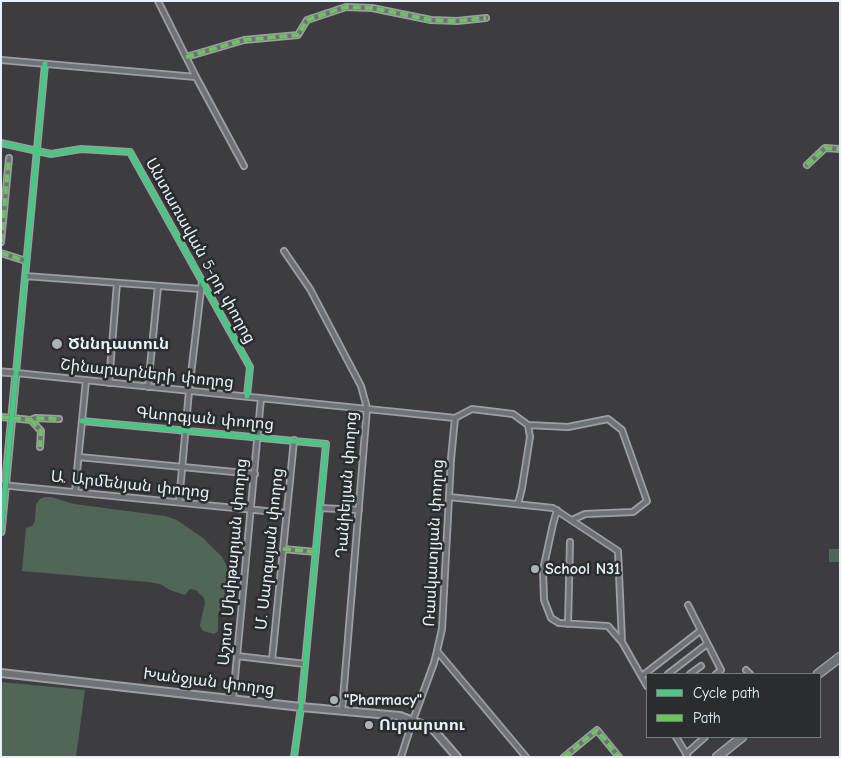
<!DOCTYPE html>
<meta charset="utf-8">
<style>
body{margin:0}
#map{position:relative;width:841px;height:758px;overflow:hidden;background:#3d3c40;font-family:"Comic Neue",sans-serif}
canvas{display:block}
.frame{position:absolute;inset:0;border:2px solid #e8f1f8;pointer-events:none}
.legend{position:absolute;left:646px;top:673px;width:175px;height:65px;box-sizing:border-box;background:#2a2d2e;border:1px solid #767b7f;margin:0;padding:6px 9px;list-style:none;font-size:15px;color:#e8f1f8}
.legend li{display:flex;align-items:center;gap:10px;height:25px}
.legend b{width:25px;border:1px solid #767b7f}
</style>
<div id="map">
<canvas width="841" height="758"></canvas>
<div class="frame"></div>
<ul class="legend">
<li><b style="height:6px;background:#46c982"></b>Cycle path</li>
<li><b style="height:6px;background:#6ac65a"></b>Path</li>
</ul>
</div>
<script>
const c = document.querySelector('canvas').getContext('2d');
c.lineJoin = 'round';
function paint(path, color) { c.fillStyle = color; c.fill(path, 'evenodd'); }
const toPath = rows => new Path2D(rows.map(r => 'M' + r).join(''));
function strokePath(path, color, width, dash) { c.strokeStyle = color; c.lineWidth = width; c.lineCap = dash ? 'butt' : 'round'; c.setLineDash(dash || []); c.stroke(path); }
function write(font, color, halo, rows, align = 'center') {
  c.font = font + ' "Comic Neue","Noto Sans Armenian",sans-serif'; c.lineWidth = 5; c.setLineDash([]); c.textBaseline = 'middle'; c.strokeStyle = halo; c.fillStyle = color; for (const [text, x, y, turn = 0] of rows) {
    c.save(); c.translate(x, y); c.rotate((+turn || 0) * Math.PI / 180); c.textAlign = isNaN(turn) ? turn : align; if (halo) c.strokeText(text, 0, 0); c.fillText(text, 0, 0); c.restore();
  }
}
paint(toPath([
 [45,497,51,497,74,504,165,516,177,520,203,538,222,557,231,575,228,599,218,613,218,631,214,634,203,631,200,626,201,620,205,603,204,598,196,590,190,589,185,595,170,590,160,584,148,582,22,571,26,528,32,526,35,521,36,504,40,499],
 [829,549,840,549,839,562,829,562],
 [1,682,85,690,76,757,1,757]
]), '#526657');
const minor = toPath([
 [158,1,196,77,244,166],
 [186,57,244,40,298,35,307,20,346,7,372,8,431,20,457,21,486,18],
 [1,60,196,77],
 [45,64,16,373,455,418],
 [1,143,51,154,81,149,130,152,250,367,247,396],
 [807,165,825,148,840,149],
 [1,242,9,158],
 [284,251,310,289,361,386,367,408,342,711],
 [1,253,26,261],
 [25,276,201,289],
 [109,383,117,283],
 [148,387,158,286],
 [1,417,31,420,35,418,59,419],
 [455,418,451,459,442,629,437,651,526,757],
 [455,418,472,409,513,414,528,425,530,437,522,488,518,504],
 [31,420,41,431,40,447],
 [82,421,326,444,301,707,294,757],
 [528,425,568,427,608,419,622,430,647,501,633,512,585,514,572,520],
 [79,457,255,474],
 [1,485,286,513],
 [75,492,86,380],
 [449,497,553,508,618,551,622,642,647,686],
 [179,502,189,391,202,281],
 [320,508,359,510],
 [557,510,553,524,543,570,544,600,551,618,559,623,608,626,622,642],
 [283,549,316,552],
 [688,605,721,670,716,674],
 [568,624,570,542],
 [237,656,305,664],
 [272,660,294,440],
 [746,670,750,674],
 [668,674,707,644],
 [690,674,701,666],
 [642,676,700,631],
 [233,699,261,398],
 [676,737,687,755],
 [686,754,705,737],
 [401,757,413,720,434,663,437,651],
 [564,757,597,730,619,757]
]);
const tertiary = toPath([
 [1,372,16,373,1,532]
]);
const secondary = toPath([
 [1,673,301,707,400,716,432,728,457,757]
]);
const trunk = toPath([
 [818,674,840,657],
 [717,757,742,737]
]);
strokePath(minor, '#9e9fa2', 8);
strokePath(tertiary, '#9e9fa2', 9);
strokePath(secondary, '#9e9fa2', 10);
strokePath(trunk, '#9e9fa2', 11);
strokePath(minor, '#6f7276', 4.5);
strokePath(tertiary, '#6f7276', 5.5);
strokePath(secondary, '#6f7276', 6);
strokePath(trunk, '#6f7276', 8);
strokePath(toPath([
 [186,57,244,40,298,35,307,20,346,7,372,8,431,20,457,21,486,18],
 [807,165,825,148,840,149],
 [1,242,9,158],
 [1,253,26,261],
 [1,417,31,420,35,418,59,419],
 [31,420,41,431,40,447],
 [283,549,316,552],
 [564,757,597,730,619,757]
]), '#6ac65a', 4, [8, 4]);
strokePath(toPath([
 [1,143,51,154,81,149,130,152,250,367,247,396],
 [82,421,326,444,301,707,294,757],
 [1,532,45,64]
]), '#46c982', 5);
for (const [x, y, r, color] of [
 [57,344,6,"#acb2b8"],
 [535,569,5,"#acb2b8"],
 [334,700,5,"#acb2b8"],
 [369,725,5,"#acb2b8"]
]) { const dot = new Path2D(); dot.arc(x, y, r, 0, 2 * Math.PI); c.fillStyle = color; c.fill(dot); strokePath(dot, '#2a2d2e', 2); }
write('16px', '#e8f1f8', '#2a2d2e', [
 ["Անտառավան 5-րդ փողոց",200,251,61],
 ["Շինարարների փողոց",147,374,6],
 ["Գևորգյան փողոց",205,419,5],
 ["Ա. Արմենյան փողոց",130,485,6],
 ["Դանիելյան փողոց",347,485,-86],
 ["Ռասկատլյան փողոց",434,543,-87],
 ["Մ. Սարգսյան փողոց",270,549,-84],
 ["Աշոտ Մխիթարյան փողոց",233,562,-85],
 ["Խանջյան փողոց",209,682,7]
]);
write('bold 16px', '#e8f1f8', '#2a2d2e', [
 ["Ծննդատուն",68,344],
 ["School N31",545,569],
 ["\"Pharmacy\"",344,700],
 ["Ուրարտու",379,725]
], 'left');
</script>
